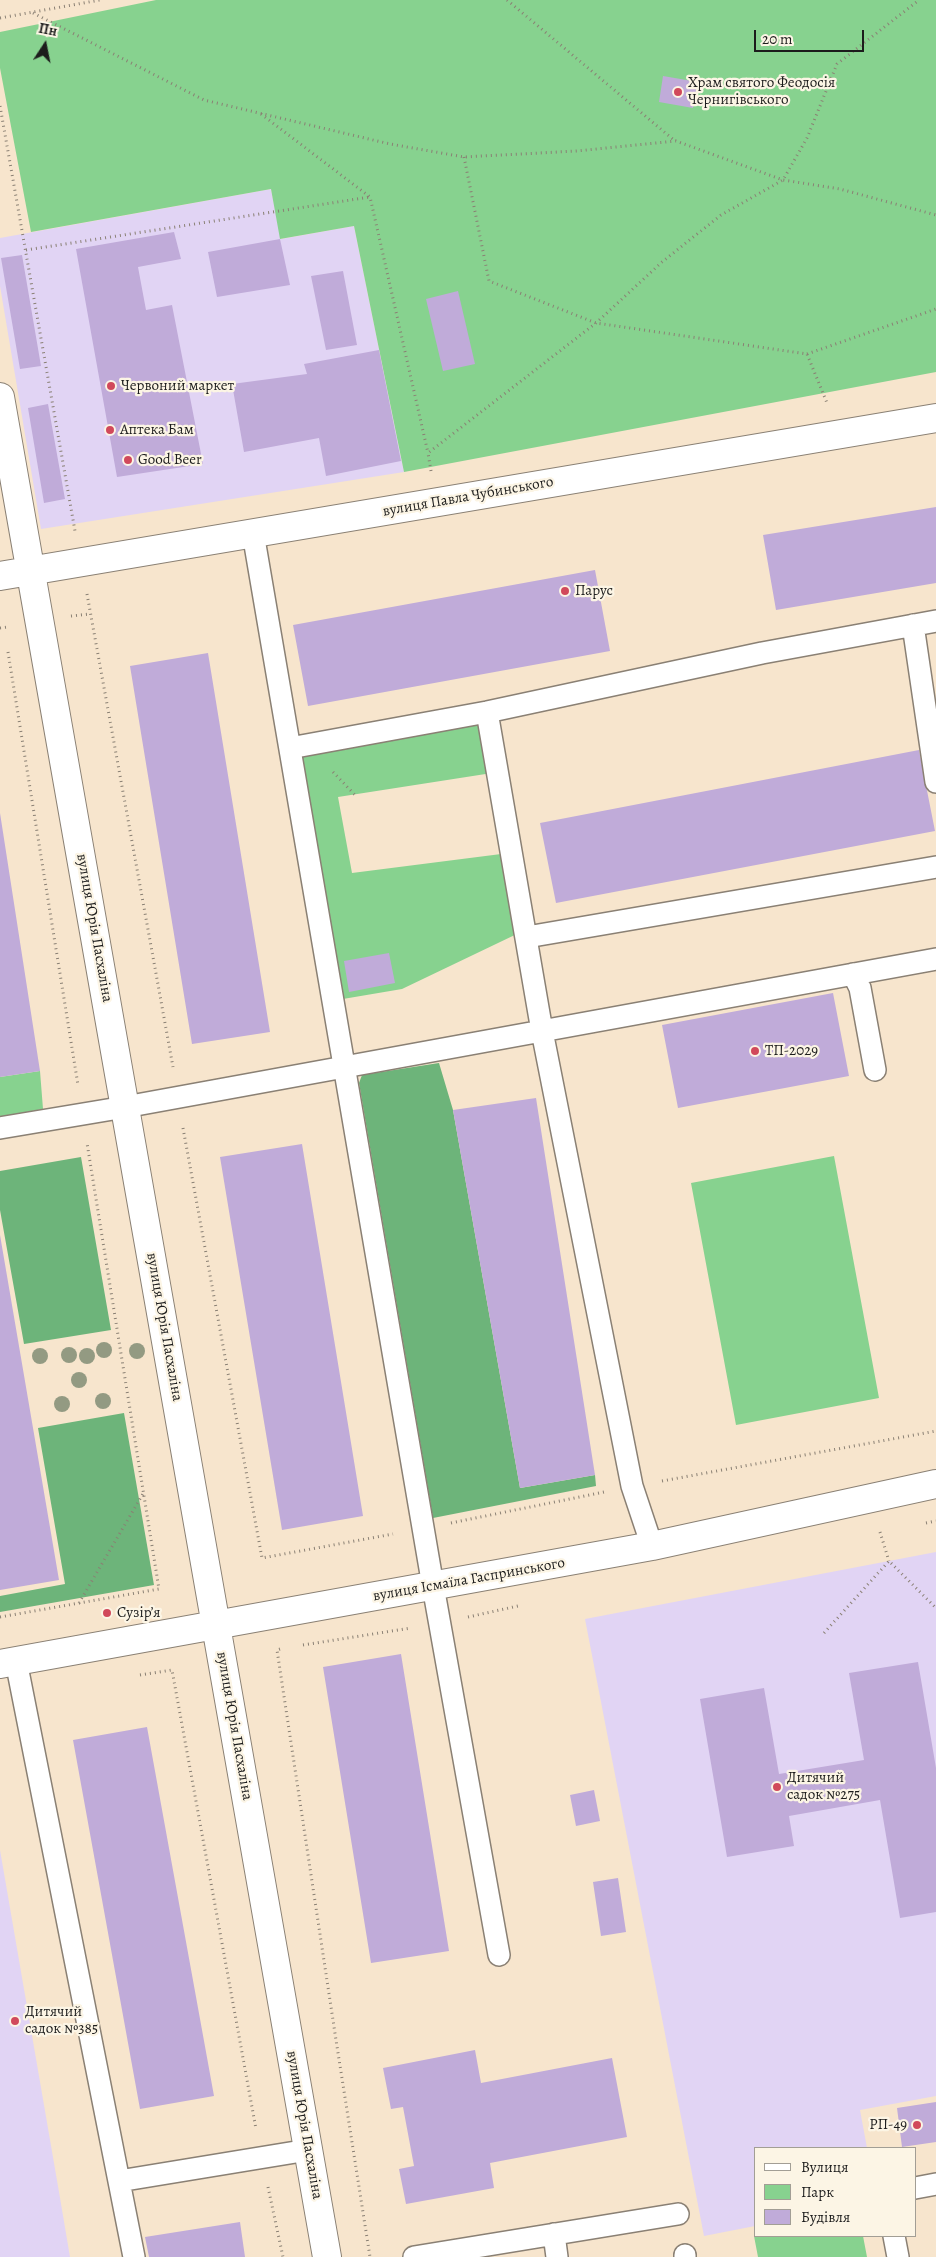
<!DOCTYPE html>
<meta charset="utf-8">
<style>
body{margin:0}
#map{position:relative;width:936px;height:2257px;overflow:hidden;background:#f7e5cd;font-family:Alegreya,serif}
canvas{display:block}
.legend{position:absolute;left:754px;top:2147px;width:162px;height:90px;box-sizing:border-box;background:#fcf5e5;border:1px solid #a29e95;margin:0;padding:6px 9px;list-style:none;font-size:15px;color:#1c1c1c}
.legend li{display:flex;align-items:center;gap:10px;height:25px}
.legend b{width:25px;border:1px solid #a29e95}
.north{position:absolute;left:20px;top:20px;width:50px;height:50px;-webkit-text-stroke:4px #fcf5e5;paint-order:stroke;rotate:11deg;font-size:14px;font-weight:700;line-height:20px;text-align:center;color:#1c1c1c}
.north::after{content:'';display:block;margin:auto;width:18px;height:22px;background:#1c1c1c;clip-path:polygon(50% 0,100% 100%,50% 72%,0 100%)}
.scale{position:absolute;left:754px;top:30px;width:110px;height:22px;box-sizing:border-box;border:2px solid #1c1c1c;border-top:0;padding-left:6px;font-size:15px;line-height:18px;white-space:nowrap;color:#1c1c1c;-webkit-text-stroke:4px #fcf5e5;paint-order:stroke}
</style>
<div id="map">
<canvas width="936" height="2257"></canvas>
<ul class="legend">
<li><b style="height:6px;background:#fff"></b>Вулиця</li>
<li><b style="height:14px;background:#87d28f"></b>Парк</li>
<li><b style="height:14px;background:#c0abd9"></b>Будівля</li>
</ul>
<div class="north">Пн</div>
<div class="scale">20 m</div>
</div>
<script>
const c = document.querySelector('canvas').getContext('2d');
c.lineJoin = 'round';
function paint(path, color) { c.fillStyle = color; c.fill(path, 'evenodd'); }
const toPath = rows => new Path2D(rows.map(r => 'M' + r).join(''));
function strokePath(path, color, width, dash) { c.strokeStyle = color; c.lineWidth = width; c.lineCap = dash ? 'butt' : 'round'; c.setLineDash(dash || []); c.stroke(path); }
function write(font, color, halo, rows, align = 'center') {
  c.font = font + ' Alegreya,serif'; c.lineWidth = 4.5; c.setLineDash([]); c.textBaseline = 'middle'; c.strokeStyle = halo; c.fillStyle = color; for (const [text, x, y, turn = 0] of rows) {
    c.save(); c.translate(x, y); c.rotate((+turn || 0) * Math.PI / 180); c.textAlign = isNaN(turn) ? turn : align; if (halo) c.strokeText(text, 0, 0); c.fillText(text, 0, 0); c.restore();
  }
}
paint(toPath([
 [271,189,281,239,354,226,404,472,41,529,0,286,0,238],
 [936,1552,936,2096,860,2110,867,2148,755,2148,755,2226,704,2236,585,1619],
 [0,1850,59,2192,70,2257,0,2257]
]), '#e1d4f4');
paint(toPath([
 [156,0,936,0,936,372,404,472,354,226,280,239,271,189,31,232,0,68,0,32],
 [479,719,492,773,338,797,352,873,509,853,521,932,402,989,337,1000,299,756],
 [40,1071,43,1109,0,1117,0,1077],
 [834,1156,879,1398,736,1425,691,1183],
 [754,2236,863,2236,867,2257,758,2257]
]), '#87d28f');
paint(toPath([
 [439,1063,453,1110,520,1488,595,1475,596,1486,433,1518,359,1083,362,1075],
 [81,1157,111,1330,24,1344,0,1210,0,1171],
 [124,1413,154,1585,0,1612,0,1596,65,1584,38,1428]
]), '#6db47a');
paint(toPath([
 [663,76,698,82,693,108,659,102],
 [174,232,181,259,138,267,146,310,172,305,203,464,117,477,76,249],
 [280,239,290,285,217,297,208,252],
 [22,255,41,366,20,369,1,258],
 [343,271,357,345,326,350,311,276],
 [458,291,475,364,443,371,426,299],
 [379,350,401,461,326,476,319,438,244,452,232,384,307,374,304,364],
 [48,404,65,499,44,503,28,408],
 [936,507,936,583,776,610,763,535],
 [595,570,610,651,308,706,293,625],
 [208,653,270,1032,192,1044,130,666],
 [919,750,935,831,556,903,540,823],
 [0,813,40,1071,0,1077],
 [389,953,395,983,349,992,344,961],
 [833,993,849,1076,678,1108,662,1025],
 [536,1098,595,1475,520,1488,453,1110],
 [302,1144,363,1516,282,1530,220,1157],
 [0,1235,59,1580,0,1590],
 [401,1654,449,1951,371,1963,323,1667],
 [918,1662,936,1768,936,1912,900,1918,880,1800,789,1816,794,1846,727,1857,700,1699,764,1688,779,1774,864,1760,849,1673],
 [147,1727,214,2096,140,2109,73,1740],
 [594,1790,600,1821,576,1826,570,1795],
 [618,1878,626,1932,601,1936,593,1882],
 [475,2050,481,2083,612,2058,627,2137,490,2163,494,2188,406,2204,399,2169,414,2166,403,2107,391,2109,383,2068],
 [936,2102,936,2142,902,2147,897,2108],
 [240,2222,245,2257,149,2257,145,2237]
]), '#c0abd9');
const lane = toPath([
 [253,533,433,1586,499,1955],
 [913,625,936,782],
 [487,712,542,1031,632,1486,652,1546],
 [290,748,487,712,762,653,936,621],
 [527,937,936,867],
 [853,974,860,988,875,1070],
 [0,1128,125,1107,936,959],
 [16,1661,134,2257],
 [119,2181,308,2150],
 [915,2188,936,2184],
 [554,2234,557,2257],
 [894,2236,898,2257],
 [685,2255,685,2257],
 [414,2257,678,2214]
]);
const street = toPath([
 [0,397,327,2257],
 [0,576,936,418],
 [0,1664,652,1546,936,1484]
]);
strokePath(lane, '#8a8074', 24);
strokePath(street, '#8a8074', 30);
strokePath(toPath([
 [507,0,675,141],
 [33,13,204,100,390,144,464,157,577,151,676,141,783,180,840,189,936,215],
 [0,18,100,0],
 [0,106,75,531],
 [261,114,370,197,428,453],
 [464,157,489,281,596,323,807,354,827,403],
 [26,250,370,197],
 [807,354,936,309],
 [431,471,428,453,596,323,662,262,721,215,783,180,807,138,837,64,919,0],
 [87,594,173,1067],
 [71,616,90,614],
 [0,628,8,627],
 [8,652,78,1085],
 [333,772,355,795],
 [183,1128,262,1558,393,1534],
 [662,1481,936,1431],
 [451,1523,604,1492],
 [926,1523,936,1521],
 [880,1532,889,1561],
 [79,1603,144,1492],
 [0,1617,159,1589,87,1143],
 [468,1617,518,1606],
 [824,1633,889,1561,936,1608],
 [303,1645,411,1628],
 [280,1649,277,1650,336,2040,370,2257],
 [140,1675,172,1670,256,2129],
 [268,2187,283,2257]
]), '#8a8074', 3, [1, 4]);
strokePath(lane, '#fff', 21);
strokePath(street, '#fff', 28);
c.fillStyle = '#939a82';
for (const [x, y] of [
 [104,1350],
 [137,1351],
 [69,1355],
 [40,1356],
 [87,1356],
 [79,1380],
 [103,1401],
 [62,1404]
]) { c.beginPath(); c.arc(x, y, 8, 0, 2 * Math.PI); c.fill(); }
for (const [x, y, r, color] of [
 [678,92,5,"#d1495b"],
 [111,386,5,"#d1495b"],
 [110,430,5,"#d1495b"],
 [128,460,5,"#d1495b"],
 [565,591,5,"#d1495b"],
 [755,1051,5,"#d1495b"],
 [107,1613,5,"#d1495b"],
 [777,1787,5,"#d1495b"],
 [15,2021,5,"#d1495b"],
 [917,2125,5,"#d1495b"]
]) { const dot = new Path2D(); dot.arc(x, y, r, 0, 2 * Math.PI); c.fillStyle = color; c.fill(dot); strokePath(dot, '#fcf5e5', 2); }
write('15px', '#1c1c1c', '#fcf5e5', [
 ["Храм святого Феодосія",688,83],
 ["Чернигівського",688,100],
 ["Червоний маркет",121,386],
 ["Аптека Бам",120,430],
 ["Good Beer",138,460],
 ["Парус",575,591],
 ["ТП-2029",765,1051],
 ["Сузір’я",117,1613],
 ["Дитячий",787,1778],
 ["садок №275",787,1795],
 ["Дитячий",25,2012],
 ["садок №385",25,2029],
 ["РП-49",907,2125,"right"]
], 'left');
write('15px', '#1c1c1c', '#fcf5e5', [
 ["вулиця Павла Чубинського",468,497,-10],
 ["вулиця Юрія Пасхаліна",94,928,80],
 ["вулиця Юрія Пасхаліна",164,1327,80],
 ["вулиця Ісмаїла Гаспринського",469,1580,-10],
 ["вулиця Юрія Пасхаліна",234,1726,80],
 ["вулиця Юрія Пасхаліна",304,2125,80]
]);
</script>
